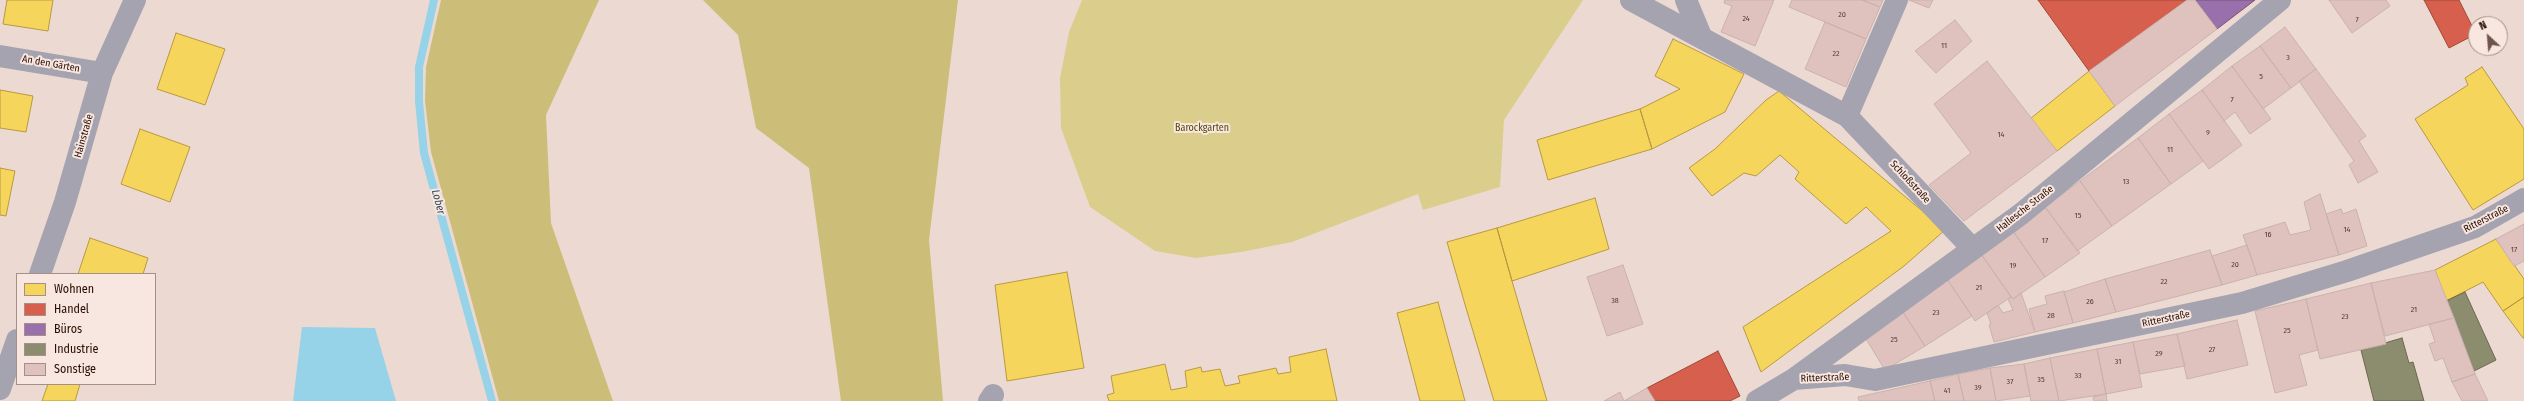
<!DOCTYPE html>
<meta charset="utf-8">
<style>
body{margin:0}
#map{position:relative;width:2524px;height:401px;overflow:hidden;background:#ecdad2;font-family:"Fira Sans Condensed",sans-serif}
canvas{display:block}
.legend{position:absolute;left:16px;top:273px;width:140px;height:112px;box-sizing:border-box;background:#f8e7e0;border:1px solid #a59087;margin:0;padding:5px 7px;list-style:none;font-size:12px;color:#290d02}
.legend li{display:flex;align-items:center;gap:8px;height:20px}
.legend b{width:20px;border:1px solid #a59087}
.north{position:absolute;left:2468px;top:16px;width:40px;height:40px;box-sizing:border-box;background:#f8e7e0;border:1px solid #a59087;border-radius:50%;rotate:334deg;font-size:11px;font-weight:700;line-height:16px;text-align:center;color:#290d02}
.north::after{content:'';display:block;margin:auto;width:14px;height:18px;background:#6d554b;clip-path:polygon(50% 0,100% 100%,50% 72%,0 100%)}
</style>
<div id="map">
<canvas width="2524" height="401"></canvas>
<ul class="legend">
<li><b style="height:11px;background:#f6d55c"></b>Wohnen</li>
<li><b style="height:11px;background:#d6604d"></b>Handel</li>
<li><b style="height:11px;background:#9970ab"></b>Büros</li>
<li><b style="height:11px;background:#8c8c6e"></b>Industrie</li>
<li><b style="height:11px;background:#dfc2bd"></b>Sonstige</li>
</ul>
<div class="north">N</div>
</div>
<script>
const c = document.querySelector('canvas').getContext('2d');
c.lineJoin = 'round';
function paint(path, color) { c.fillStyle = color; c.fill(path, 'evenodd'); }
const toPath = rows => new Path2D(rows.map(r => 'M' + r).join(''));
function strokePath(path, color, width, dash) { c.strokeStyle = color; c.lineWidth = width; c.lineCap = dash ? 'butt' : 'round'; c.setLineDash(dash || []); c.stroke(path); }
function write(font, color, halo, rows, align = 'center') {
  c.font = font + ' "Fira Sans Condensed",sans-serif'; c.lineWidth = 4; c.setLineDash([]); c.textBaseline = 'middle'; c.strokeStyle = halo; c.fillStyle = color; for (const [text, x, y, turn = 0] of rows) {
    c.save(); c.translate(x, y); c.rotate((+turn || 0) * Math.PI / 180); c.textAlign = isNaN(turn) ? turn : align; if (halo) c.strokeText(text, 0, 0); c.fillText(text, 0, 0); c.restore();
  }
}
paint(toPath([
 [1082,0,1583,0,1504,120,1500,187,1423,210,1418,194,1292,242,1241,252,1196,258,1155,251,1090,207,1061,128,1060,78,1069,32]
]), '#dbce8d');
paint(toPath([
 [441,0,599,0,546,115,551,223,613,401,499,401,431,152,425,101,426,67],
 [703,0,958,0,929,240,943,401,841,401,809,168,756,128,738,35]
]), '#ccbe79');
paint(toPath([
 [302,327,375,328,396,401,293,401]
]), '#96d2e8');
const homes = toPath([
 [7,0,53,0,48,31,3,24,7,0],
 [176,33,225,49,205,105,157,89,176,33],
 [1673,39,1744,74,1725,112,1652,149,1640,109,1680,89,1655,76,1673,39],
 [2482,67,2524,129,2524,179,2473,210,2415,119,2468,85,2465,78,2482,67],
 [2089,71,2115,106,2057,151,2030,119,2089,71],
 [0,90,33,96,26,132,0,128,0,90],
 [1779,91,1945,230,1904,266,1761,372,1743,327,1891,231,1866,207,1846,224,1795,179,1799,172,1780,155,1756,176,1744,173,1712,196,1689,168,1715,149,1766,100,1779,91],
 [1640,109,1652,149,1548,180,1537,140,1640,109],
 [140,129,190,147,170,202,121,184,140,129],
 [0,168,15,171,6,216,0,215,0,168],
 [1595,198,1609,249,1512,281,1497,228,1595,198],
 [1497,228,1512,281,1547,401,1494,401,1466,308,1447,242,1497,228],
 [90,238,148,258,143,274,78,274,90,238],
 [2496,239,2524,279,2524,297,2503,311,2483,282,2446,301,2435,270,2496,239],
 [1067,272,1084,368,1007,381,995,285,1067,272],
 [2524,297,2524,338,2523,338,2503,311,2524,297],
 [1438,302,1445,328,1465,401,1420,401,1397,313,1438,302],
 [1326,349,1337,401,1109,401,1107,395,1114,393,1111,376,1165,364,1171,390,1187,387,1185,371,1201,367,1202,372,1220,369,1225,386,1240,383,1238,376,1276,368,1278,374,1291,372,1289,357,1326,349],
 [48,384,80,384,75,401,42,401,48,384]
]);
paint(homes, '#f6d55c');
strokePath(homes, '#b89941', 1);
const shops = toPath([
 [2038,0,2187,0,2089,71,2038,0],
 [2424,0,2459,0,2476,34,2449,48,2424,0],
 [1718,351,1740,396,1730,401,1655,401,1647,388,1718,351]
]);
paint(shops, '#d6604d');
strokePath(shops, '#a24736', 1);
const offices = toPath([
 [2195,0,2255,0,2217,29,2195,0]
]);
paint(offices, '#9970ab');
strokePath(offices, '#775278', 1);
const industry = toPath([
 [2465,292,2496,360,2474,371,2446,301,2465,292],
 [2402,338,2409,363,2413,362,2424,401,2374,401,2361,350,2402,338]
]);
paint(industry, '#8c8c6e');
strokePath(industry, '#6e664e', 1);
strokePath(toPath([
 [434,0,419,67,419,101,424,153,492,401]
]), '#96d2e8', 8);
const building = toPath([
 [1725,0,1774,0,1755,46,1721,32,1732,6,1724,3,1725,0],
 [1792,0,1862,0,1880,7,1866,39,1789,7,1792,0],
 [1862,0,1883,0,1880,7,1862,0],
 [1909,0,1933,0,1929,8,1909,0],
 [2187,0,2195,0,2217,29,2115,106,2089,71,2187,0],
 [2329,0,2386,0,2390,6,2352,33,2329,0],
 [1955,20,1972,41,1936,73,1915,51,1955,20],
 [1825,22,1866,39,1846,87,1805,69,1825,22],
 [2285,27,2316,69,2291,88,2260,46,2285,27],
 [2260,46,2291,88,2263,109,2232,66,2260,46],
 [1987,61,2057,151,1964,221,1929,185,1971,153,1934,104,1987,61],
 [2232,66,2271,119,2250,134,2235,112,2224,121,2202,90,2232,66],
 [2316,69,2366,136,2359,141,2378,172,2358,183,2349,165,2354,161,2299,81,2316,69],
 [2202,90,2242,145,2209,169,2169,114,2202,90],
 [2169,114,2203,161,2171,184,2138,138,2169,114],
 [2138,138,2171,184,2112,226,2080,181,2138,138],
 [2080,181,2112,226,2077,251,2045,207,2080,181],
 [2320,194,2339,255,2257,275,2243,235,2285,222,2290,235,2311,230,2304,202,2320,194],
 [2045,207,2080,253,2045,277,2013,231,2045,207],
 [2341,209,2343,214,2356,209,2367,246,2339,255,2326,214,2341,209],
 [2524,224,2524,261,2514,266,2496,239,2524,224],
 [2013,231,2045,277,2013,299,1981,254,2013,231],
 [2247,245,2257,275,2222,285,2212,256,2247,245],
 [2210,250,2222,285,2116,312,2105,279,2210,250],
 [1981,254,2011,297,1975,321,1947,279,1981,254],
 [1623,265,1643,324,1607,336,1587,277,1623,265],
 [2435,270,2454,318,2385,336,2371,283,2435,270],
 [1947,279,1972,316,1925,346,1901,309,1947,279],
 [2105,279,2116,312,2073,323,2064,292,2105,279],
 [2371,283,2386,344,2320,359,2306,299,2371,283],
 [2064,291,2073,323,2035,332,2029,309,2047,304,2045,296,2064,291],
 [2021,293,2035,332,1994,342,1989,325,1991,324,1987,313,1998,305,2003,313,2013,310,2008,299,2011,297,2013,299,2021,293],
 [2306,299,2318,350,2299,355,2307,385,2275,393,2255,311,2306,299],
 [1901,309,1925,346,1885,370,1863,334,1901,309],
 [2454,318,2475,374,2452,382,2443,358,2435,361,2429,344,2435,342,2429,324,2454,318],
 [2237,320,2248,365,2187,379,2177,334,2237,320],
 [2177,334,2185,366,2140,374,2133,342,2177,334],
 [2133,342,2142,387,2106,394,2097,349,2133,342],
 [2097,349,2106,394,2059,401,2050,358,2097,349],
 [2050,358,2059,401,2031,401,2024,364,2050,358],
 [2024,364,2030,396,1996,401,1990,368,2024,364],
 [1990,368,1996,401,1964,401,1958,374,1990,368],
 [1958,374,1964,401,1935,401,1930,381,1958,374],
 [2475,374,2488,401,2462,401,2452,382,2475,374],
 [1930,381,1935,401,1859,401,1858,397,1930,381],
 [1647,388,1655,401,1604,401,1620,392,1624,401,1647,388],
 [2106,394,2107,401,2094,401,2093,397,2106,394]
]);
paint(building, '#dfc2bd');
strokePath(building, '#c9b1ad', 1);
strokePath(toPath([
 [1631,0,1847,116,1972,248],
 [1686,0,1701,36],
 [0,56,102,73],
 [1847,116,1897,0],
 [40,274,65,202,102,73,135,0],
 [1794,379,1845,375,1875,380,2242,303,2347,271,2475,227,2524,199],
 [0,389,17,340],
 [989,401,993,395],
 [1757,401,1794,379,2021,214,2280,0]
]), '#a5a3b0', 22);
write('8px', '#563a31', null, [
 ["20",1842,15],
 ["24",1746,19],
 ["7",2357,20],
 ["11",1944,46],
 ["22",1836,54],
 ["3",2288,58],
 ["5",2261,77],
 ["7",2232,100],
 ["9",2208,133],
 ["14",2001,135],
 ["11",2170,150],
 ["13",2126,182],
 ["15",2078,216],
 ["14",2347,230],
 ["16",2268,235],
 ["17",2045,241],
 ["17",2514,250],
 ["20",2235,265],
 ["19",2013,266],
 ["22",2164,282],
 ["21",1979,288],
 ["38",1615,301],
 ["26",2090,302],
 ["21",2414,310],
 ["23",1936,313],
 ["28",2051,316],
 ["23",2345,317],
 ["25",2287,331],
 ["25",1894,340],
 ["27",2212,350],
 ["29",2159,354],
 ["31",2118,362],
 ["33",2078,376],
 ["35",2041,380],
 ["37",2010,382],
 ["39",1978,388],
 ["41",1947,391]
]);
write('10px', '#290d02', '#f8e7e0', [
 ["An den Gärten",51,64,10],
 ["Hainstraße",84,136,-74],
 ["Schloßstraße",1910,182,47],
 ["Hallesche Straße",2025,209,-38],
 ["Ritterstraße",2486,219,-27],
 ["Ritterstraße",2166,319,-12],
 ["Ritterstraße",1825,378,-2]
]);
write('10px', '#4f4a0a', '#f8e7e0', [
 ["Barockgarten",1202,128]
]);
write('italic 11px', '#2d4a56', '#f8e7e0', [
 ["Lober",438,202,75]
]);
</script>
